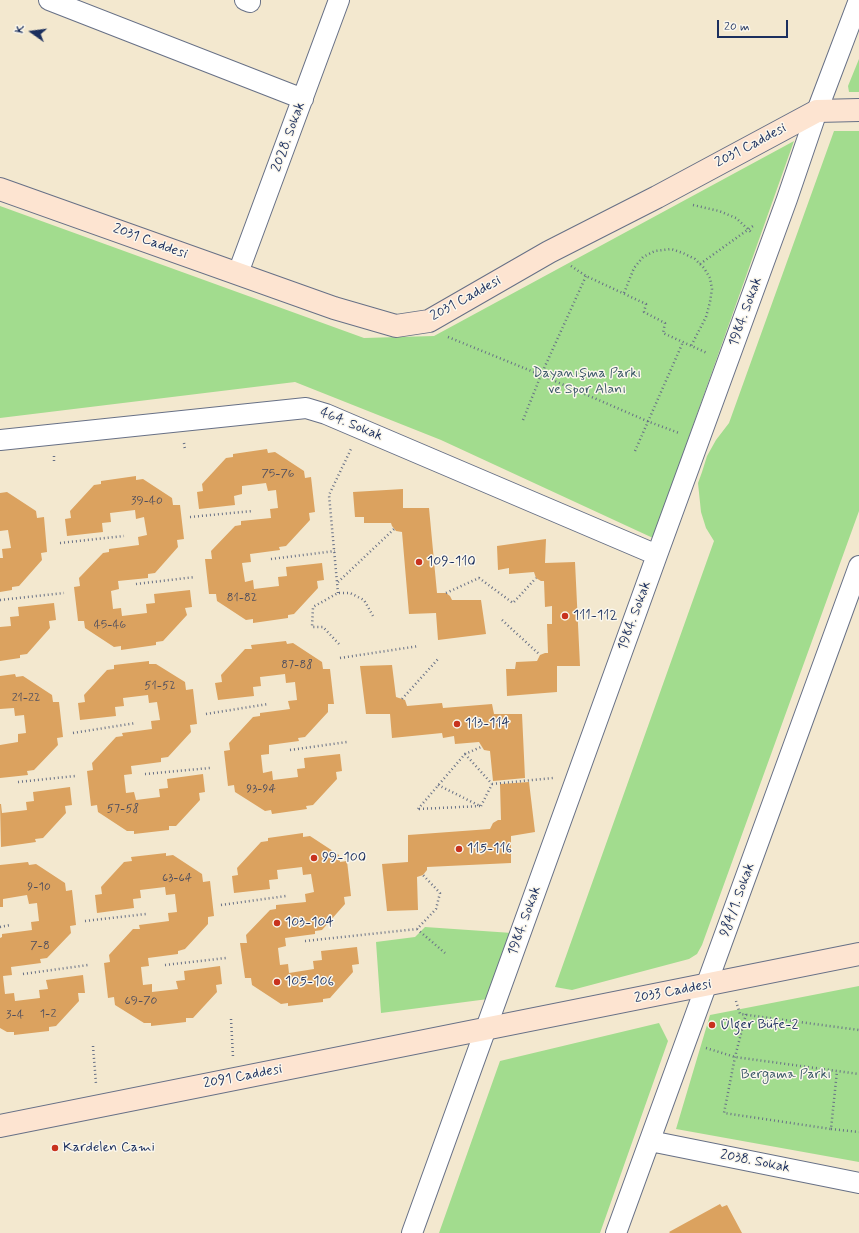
<!DOCTYPE html>
<meta charset="utf-8">
<style>
body{margin:0}
#map{position:relative;width:859px;height:1233px;overflow:hidden;background:#f3e8cf;font-family:Mynerve,sans-serif}
canvas{display:block}
.north{position:absolute;left:12px;top:12px;width:40px;height:40px;-webkit-text-stroke:3px #fbf7ec;paint-order:stroke;rotate:284deg;font-size:11px;font-weight:700;line-height:16px;text-align:center;color:#1b2f5e}
.north::after{content:'';display:block;margin:auto;width:14px;height:18px;background:#1b2f5e;clip-path:polygon(50% 0,100% 100%,50% 72%,0 100%)}
.scale{position:absolute;left:717px;top:20px;width:71px;height:18px;box-sizing:border-box;border:2px solid #1b2f5e;border-top:0;padding-left:5px;font-size:12px;line-height:14px;white-space:nowrap;color:#1b2f5e;-webkit-text-stroke:3px #fbf7ec;paint-order:stroke}
</style>
<div id="map">
<canvas width="859" height="1233"></canvas>
<div class="north">K</div>
<div class="scale">20 m</div>
</div>
<script>
const c = document.querySelector('canvas').getContext('2d');
c.lineJoin = 'round';
function paint(path, color) { c.fillStyle = color; c.fill(path, 'evenodd'); }
const toPath = rows => new Path2D(rows.map(r => 'M' + r).join(''));
function strokePath(path, color, width, dash) { c.strokeStyle = color; c.lineWidth = width; c.lineCap = dash ? 'butt' : 'round'; c.setLineDash(dash || []); c.stroke(path); }
function write(font, color, halo, rows, align = 'center') {
  c.font = font + ' Mynerve,sans-serif'; c.lineWidth = 3; c.setLineDash([]); c.textBaseline = 'middle'; c.strokeStyle = halo; c.fillStyle = color; for (const [text, x, y, turn = 0] of rows) {
    c.save(); c.translate(x, y); c.rotate((+turn || 0) * Math.PI / 180); c.textAlign = isNaN(turn) ? turn : align; if (halo) c.strokeText(text, 0, 0); c.fillText(text, 0, 0); c.restore();
  }
}
paint(toPath([
 [859,59,859,92,849,92,848,86],
 [834,131,859,131,859,511,702,945,697,954,689,959,572,990,555,987,714,541,706,528,701,512,698,483,702,472,707,456,716,440,729,423],
 [794,141,653,538,441,440,295,382,0,418,0,206,364,338,434,336],
 [425,927,512,933,488,999,381,1013,376,942,415,937],
 [859,986,859,1162,676,1129,710,1015],
 [659,1023,668,1041,600,1233,439,1233,500,1061]
]), '#a2dc8e');
paint(toPath([
 [267,449,268,453,275,452,304,471,305,478,311,477,315,512,309,513,310,520,286,546,279,547,280,550,250,554,251,562,242,563,245,582,253,580,254,589,279,586,278,577,287,576,286,567,322,563,324,580,317,581,318,588,294,614,288,615,288,618,253,623,253,619,246,620,217,601,216,594,209,594,205,559,212,559,211,551,235,526,241,525,241,521,271,518,270,509,278,508,276,490,268,491,266,483,242,486,242,494,234,496,235,505,199,509,197,492,203,491,202,484,226,458,233,457,233,454],
 [136,476,136,480,143,479,172,498,173,505,180,505,184,539,177,540,178,547,155,573,148,574,148,578,118,581,119,589,111,591,113,609,121,608,122,616,147,613,146,604,155,603,154,594,190,590,192,607,185,608,187,615,163,641,156,642,156,645,121,650,121,646,114,647,85,628,84,621,78,621,74,587,80,586,79,578,103,553,109,552,109,549,139,545,138,537,147,535,144,517,136,519,135,510,110,513,111,522,102,523,103,532,67,536,65,519,71,518,70,511,94,485,101,484,101,481],
 [403,489,403,508,429,508,437,593,446,593,450,596,452,600,481,600,486,634,438,640,436,613,409,614,402,532,396,531,392,526,391,523,364,523,364,517,355,517,353,492],
 [7,492,36,511,37,518,44,517,47,552,41,553,42,560,19,586,12,587,12,590,0,592,0,558,3,558,2,549,11,548,8,530,0,531,0,493],
 [546,539,545,563,575,562,580,666,557,666,557,692,507,696,506,669,515,669,516,662,537,661,540,655,545,653,548,653,547,624,552,624,552,606,545,607,544,581,541,581,536,578,534,572,509,574,509,568,498,570,497,546],
 [54,603,56,620,49,621,50,628,27,654,20,655,20,658,0,661,0,627,11,626,10,617,19,616,18,607],
 [286,641,287,644,293,643,322,662,323,669,330,669,334,704,328,704,328,712,305,737,298,738,299,741,269,745,269,754,261,755,263,773,272,771,273,780,298,777,297,769,305,768,304,758,340,754,342,771,336,772,337,779,313,805,306,806,307,809,272,814,271,810,265,811,235,792,234,785,228,786,224,751,230,750,229,743,253,717,260,716,260,713,290,709,288,701,297,700,295,682,286,683,285,674,260,677,261,686,253,687,254,696,218,700,215,683,222,682,221,675,245,649,252,649,251,645],
 [149,661,149,664,156,664,185,682,186,690,193,689,197,724,190,725,191,732,168,757,161,758,161,762,131,766,132,774,124,775,126,793,134,792,136,800,160,797,159,789,168,788,167,779,203,774,205,792,199,793,200,800,176,826,169,826,169,830,134,834,134,831,127,831,98,812,97,805,91,806,87,771,93,770,92,763,116,737,123,736,122,733,152,729,151,721,160,720,157,702,149,703,148,695,123,698,124,706,115,707,116,716,80,720,78,703,85,702,84,695,107,670,114,669,114,665],
 [392,665,396,697,405,700,407,706,442,703,443,708,492,704,494,714,522,714,525,778,493,781,490,751,484,750,479,742,455,744,454,736,443,738,442,733,392,738,390,714,366,714,360,666],
 [15,674,16,677,23,676,52,695,53,702,59,702,63,737,57,738,58,745,34,770,27,771,28,775,0,778,0,745,18,742,18,734,26,733,24,715,15,716,14,708,0,709,0,676],
 [529,782,535,832,511,836,511,863,427,867,427,870,423,875,417,877,418,910,387,911,382,864,408,862,408,835,490,829,493,823,498,820,501,820,500,784],
 [70,787,72,805,65,806,66,813,43,838,35,839,36,842,1,847,0,804,1,804,2,813,27,810,26,802,34,801,33,792],
 [303,833,303,837,310,836,339,855,340,862,347,861,351,896,344,897,345,904,322,930,315,931,315,934,285,938,286,946,278,948,280,965,288,964,289,973,314,969,313,961,322,960,321,951,357,947,359,964,352,965,353,972,330,998,323,999,323,1002,288,1006,288,1003,281,1004,252,985,251,978,245,978,240,943,247,943,246,935,270,910,276,909,276,905,306,902,305,894,314,892,311,874,303,875,302,867,277,870,278,879,269,880,270,889,234,893,232,876,238,875,237,868,261,842,268,841,268,838],
 [166,853,166,856,173,855,202,874,203,882,210,881,214,916,208,917,208,924,185,949,178,951,178,954,148,958,149,966,141,967,143,985,152,984,152,992,178,989,176,981,185,980,184,971,220,966,222,984,216,985,217,992,193,1018,186,1018,186,1022,151,1026,151,1023,144,1023,115,1005,114,997,108,998,104,963,110,962,109,955,133,929,140,929,139,925,169,921,168,913,177,912,175,894,166,895,165,887,140,890,141,898,133,899,134,908,97,913,95,895,102,894,101,887,124,862,132,861,131,857],
 [28,862,29,865,36,864,65,883,66,891,72,890,76,925,70,926,71,933,47,958,40,959,41,963,11,967,12,975,3,976,5,994,14,993,15,1001,40,998,39,990,48,989,46,980,83,975,85,993,78,993,79,1001,56,1026,49,1027,49,1031,14,1035,14,1032,7,1032,0,1028,0,938,2,937,2,934,32,930,31,922,39,921,37,903,29,904,27,895,3,899,3,907,0,907,0,865],
 [720,1204,722,1207,727,1205,742,1233,670,1233,669,1232]
]), '#dba25f');
const street = toPath([
 [49,0,303,99],
 [245,0,250,2,250,0],
 [238,273,339,0],
 [0,440,306,408,326,414,657,555],
 [650,1141,859,1183],
 [412,1233,657,555,787,199,817,111,859,0],
 [616,1233,859,566]
]);
const secondary = toPath([
 [0,189,334,308,396,326,429,321,549,252,657,197,817,111,859,110],
 [0,1126,859,954]
]);
strokePath(street, '#677086', 22);
strokePath(secondary, '#677086', 24);
strokePath(toPath([
 [693,205,719,211,736,218,752,233],
 [700,264,753,226],
 [571,266,586,276,646,304,644,312,665,323,663,333,707,353],
 [624,293,634,268,643,257,655,251,671,249,683,253,695,259,704,268,710,278,712,289,710,302,706,317,691,346],
 [448,337,541,375,647,421,679,433],
 [523,420,541,375,586,276],
 [184,443,185,450],
 [635,451,683,342],
 [54,456,54,464],
 [190,517,253,511],
 [60,543,124,536],
 [271,559,335,551],
 [338,582,394,529],
 [136,584,195,577],
 [338,593,329,495,351,449],
 [446,593,479,578,513,603,536,578],
 [0,600,64,593],
 [502,620,540,655],
 [339,644,323,627,312,627,313,607,338,593,350,593,364,600,373,616],
 [340,658,419,646],
 [402,699,438,659],
 [206,714,268,704],
 [73,733,136,723],
 [290,750,347,742],
 [465,754,492,784],
 [145,774,210,768],
 [18,782,75,776],
 [492,784,553,778],
 [438,785,480,806],
 [481,806,492,784],
 [418,809,465,754,481,747],
 [419,809,481,806],
 [221,905,286,896],
 [85,921,146,914],
 [0,927,10,925],
 [417,929,445,953],
 [305,941,417,929,436,909,440,893,423,875],
 [165,965,226,958],
 [23,974,88,965],
 [736,1001,740,1014,859,1030],
 [746,1014,735,1057,724,1113,831,1129,837,1071],
 [231,1019,233,1057],
 [93,1046,96,1084],
 [706,1048,735,1057,859,1074],
 [831,1129,859,1132]
]), '#677086', 2.5, [1, 3]);
strokePath(street, '#fff', 20);
strokePath(secondary, '#fde4d1', 22);
for (const [x, y, r, color] of [
 [419,562,4,"#c8321e"],
 [565,616,4,"#c8321e"],
 [457,724,4,"#c8321e"],
 [459,849,4,"#c8321e"],
 [314,858,4,"#c8321e"],
 [277,923,4,"#c8321e"],
 [277,982,4,"#c8321e"],
 [712,1025,4,"#c8321e"],
 [55,1148,4,"#c8321e"]
]) { const dot = new Path2D(); dot.arc(x, y, r, 0, 2 * Math.PI); c.fillStyle = color; c.fill(dot); strokePath(dot, '#fbf7ec', 1.5); }
write('12px', '#4b4c5e', null, [
 ["75-76",278,474],
 ["39-40",147,501],
 ["81-82",242,598],
 ["45-46",110,625],
 ["87-88",297,665],
 ["51-52",160,686],
 ["21-22",26,698],
 ["93-94",261,789],
 ["57-58",123,809],
 ["63-64",177,878],
 ["9-10",39,887],
 ["7-8",40,946],
 ["69-70",141,1001],
 ["1-2",48,1014],
 ["3-4",15,1015]
]);
write('14px', '#1b2f5e', '#fbf7ec', [
 ["2028. Sokak",289,137,-70],
 ["2031 Caddesi",751,146,-28],
 ["2031 Caddesi",150,242,20],
 ["2031 Caddesi",466,299,-29],
 ["1984. Sokak",746,312,-70],
 ["464. Sokak",351,425,22],
 ["1984. Sokak",635,616,-70],
 ["984/1. Sokak",738,900,-70],
 ["1984. Sokak",525,921,-70],
 ["2033 Caddesi",673,992,-11],
 ["2091 Caddesi",243,1077,-11],
 ["2038. Sokak",755,1162,11]
]);
write('14px', '#3d5a6a', '#fbf7ec', [
 ["Dayanışma Parkı",587,374],
 ["ve Spor Alanı",587,390],
 ["Bergama Parkı",786,1075]
]);
write('14px', '#1b2f5e', '#fbf7ec', [
 ["109-110",427,562],
 ["111-112",573,616],
 ["113-114",465,724],
 ["115-116",467,849],
 ["99-100",322,858],
 ["103-104",285,923],
 ["105-106",285,982],
 ["Ülger Büfe-2",720,1025],
 ["Kardelen Cami",63,1148]
], 'left');
</script>
